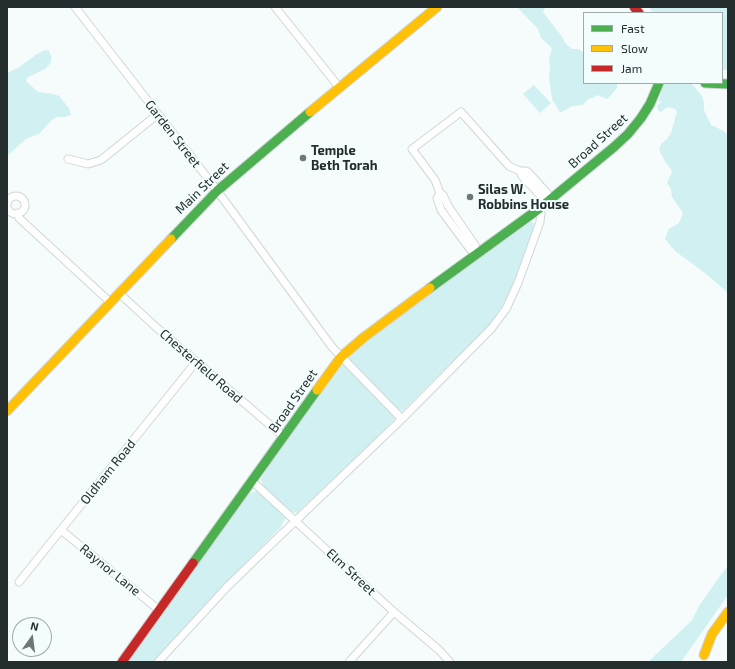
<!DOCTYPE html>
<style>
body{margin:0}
#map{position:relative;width:735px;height:669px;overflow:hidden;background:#f6fbfb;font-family:"Exo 2",sans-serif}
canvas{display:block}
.frame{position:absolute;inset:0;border:8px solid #252e2f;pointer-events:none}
.legend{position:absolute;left:583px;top:12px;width:140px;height:72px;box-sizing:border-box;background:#f3fdfe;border:1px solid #a1aaab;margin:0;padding:5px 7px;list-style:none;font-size:12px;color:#252e2f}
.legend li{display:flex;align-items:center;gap:8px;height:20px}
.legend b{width:20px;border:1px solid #a1aaab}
.north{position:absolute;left:12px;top:617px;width:40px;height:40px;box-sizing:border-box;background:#f3fdfe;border:1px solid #a1aaab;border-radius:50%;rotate:14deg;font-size:11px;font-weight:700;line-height:16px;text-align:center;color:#252e2f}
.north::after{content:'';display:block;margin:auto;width:14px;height:18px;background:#6e7676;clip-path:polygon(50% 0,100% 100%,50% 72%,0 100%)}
</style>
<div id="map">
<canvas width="735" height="669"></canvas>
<div class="frame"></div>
<ul class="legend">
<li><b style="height:5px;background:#4caf50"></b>Fast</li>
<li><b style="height:5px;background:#ffc107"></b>Slow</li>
<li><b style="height:5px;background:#c62828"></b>Jam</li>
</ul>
<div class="north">N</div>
</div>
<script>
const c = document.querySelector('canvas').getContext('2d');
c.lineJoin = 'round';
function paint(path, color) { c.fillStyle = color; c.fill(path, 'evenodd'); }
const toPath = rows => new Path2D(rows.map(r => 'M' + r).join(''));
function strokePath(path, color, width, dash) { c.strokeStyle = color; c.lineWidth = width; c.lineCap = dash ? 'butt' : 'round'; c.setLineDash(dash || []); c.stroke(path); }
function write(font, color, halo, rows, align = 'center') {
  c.font = font + ' "Exo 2",sans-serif'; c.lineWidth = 4; c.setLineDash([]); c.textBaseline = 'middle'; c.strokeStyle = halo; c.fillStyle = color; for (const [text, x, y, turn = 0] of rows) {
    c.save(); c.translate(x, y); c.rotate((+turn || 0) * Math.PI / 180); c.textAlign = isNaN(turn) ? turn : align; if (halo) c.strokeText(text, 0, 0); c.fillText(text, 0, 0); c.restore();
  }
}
paint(toPath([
 [517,7,545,7,543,12,563,38,565,43,572,49,579,49,584,53,584,83,617,83,617,88,611,95,607,99,597,95,595,97,588,99,583,105,572,106,562,112,560,112,552,99,549,78,550,67,549,59,552,48,541,38,538,29],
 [649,7,728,7,728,70,722,70,722,13,653,13],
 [45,50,49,51,51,56,51,62,48,66,45,69,28,77,26,81,38,92,53,94,59,96,69,108,71,115,65,117,57,117,53,119,39,134,26,139,7,156,7,73,18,68,37,54],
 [663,83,691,83,702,96,704,103,704,110,711,125,724,131,728,136,728,293,705,273,675,251,665,239,669,229,679,223,683,213,672,197,671,189,667,183,672,172,671,169,666,163,659,150,661,144,667,139,671,133,677,112,675,109,667,107,661,112,658,110,657,106,661,102,659,102],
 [534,85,551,103,540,113,523,94],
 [530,221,534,223,534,228,521,266,506,300,492,322,404,410,401,411,391,423,370,444,297,513,292,512,283,522,281,527,219,590,153,662,127,662,250,493,256,491,262,483,261,480,262,477,272,461,340,365,345,365,351,354,356,348],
 [728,566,728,595,681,662,648,662,687,625,692,620,699,606,720,576]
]), '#d1f0f2');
const street = toPath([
 [75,7,213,185,332,347,402,419],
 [275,7,339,87],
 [68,159,88,164,101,160,158,114],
 [520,171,522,176,541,196,549,200],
 [440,193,437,198,441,210,470,249,477,254],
 '7 205a9 9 0 1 1 18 0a9 9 0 1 1-18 0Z',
 [18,213,19,218,110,302],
 [477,254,475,245,448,206,443,195,440,193,435,180,412,149,461,112,509,166,520,171,526,171,529,173,547,193,549,200],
 [119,293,157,328,284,437],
 [252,481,394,612,439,650,450,662],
 [61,530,159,610],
 [19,582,196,362],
 [158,662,227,587,261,554,402,419,491,329,506,309,518,283,540,222,541,213,540,208],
 [349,662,394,612]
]);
const fast = toPath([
 [705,83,728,84],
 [171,239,217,191,310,112],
 [430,288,540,208,614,147,628,134,641,118,650,104,659,83],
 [193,563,317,390]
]);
const slow = toPath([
 [310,112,437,7],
 [317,390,341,357,363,338,430,288],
 [7,411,171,239],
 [704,655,712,634,728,612]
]);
const jam = toPath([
 [634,7,639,13],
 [122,662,193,563]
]);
strokePath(street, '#d0d7d7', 9);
strokePath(fast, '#d0d7d7', 11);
strokePath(slow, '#d0d7d7', 11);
strokePath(jam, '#d0d7d7', 11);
strokePath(street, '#fefefe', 7);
strokePath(fast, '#4caf50', 9);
strokePath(slow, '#ffc107', 9);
strokePath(jam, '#c62828', 9);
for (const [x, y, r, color] of [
 [303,158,4,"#6e7676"],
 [470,197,4,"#6e7676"]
]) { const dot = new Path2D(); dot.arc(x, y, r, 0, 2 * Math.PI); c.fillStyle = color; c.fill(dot); strokePath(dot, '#f3fdfe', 1.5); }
write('13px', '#252e2f', '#f3fdfe', [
 ["Garden Street",173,134,52],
 ["Broad Street",598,141,-42],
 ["Main Street",202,188,-44],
 ["Chesterfield Road",201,366,41],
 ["Broad Street",293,401,-55],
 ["Oldham Road",108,472,-51],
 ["Raynor Lane",110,570,39],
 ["Elm Street",351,572,43]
]);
write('bold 13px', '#252e2f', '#f3fdfe', [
 ["Temple",311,151],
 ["Beth Torah",311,166],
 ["Silas W.",478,190],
 ["Robbins House",478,205]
], 'left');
</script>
